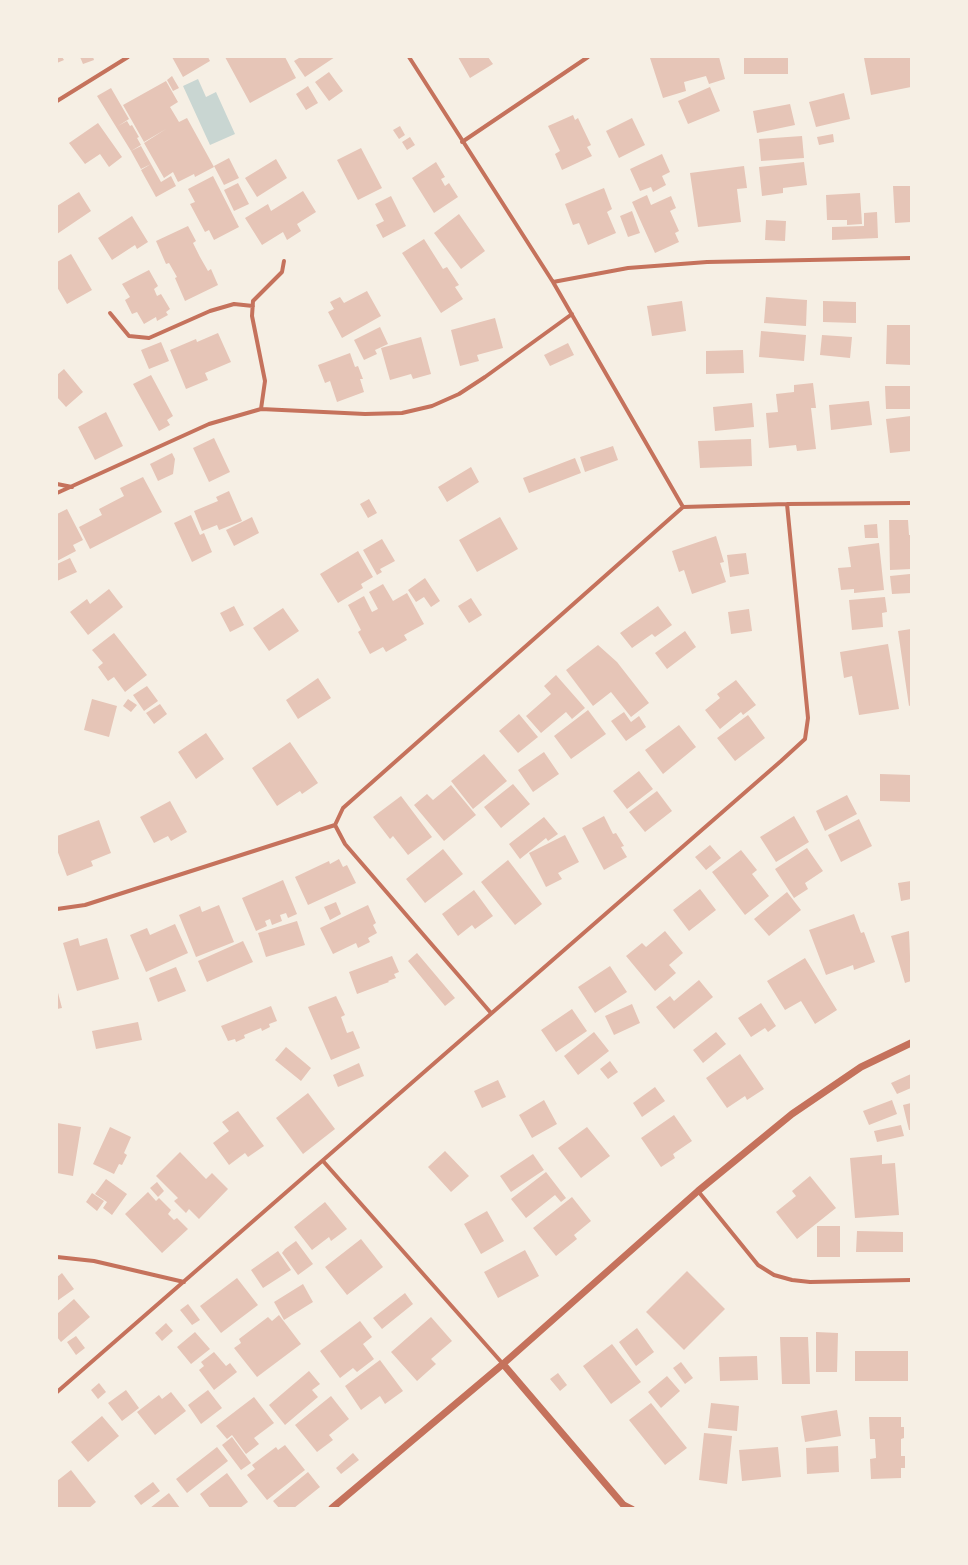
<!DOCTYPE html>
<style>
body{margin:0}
#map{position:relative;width:968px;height:1565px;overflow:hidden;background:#f6efe4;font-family:"Archivo Narrow",sans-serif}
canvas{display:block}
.frame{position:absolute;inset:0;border:58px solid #f6efe4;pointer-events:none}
</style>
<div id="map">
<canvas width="968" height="1565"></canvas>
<div class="frame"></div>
</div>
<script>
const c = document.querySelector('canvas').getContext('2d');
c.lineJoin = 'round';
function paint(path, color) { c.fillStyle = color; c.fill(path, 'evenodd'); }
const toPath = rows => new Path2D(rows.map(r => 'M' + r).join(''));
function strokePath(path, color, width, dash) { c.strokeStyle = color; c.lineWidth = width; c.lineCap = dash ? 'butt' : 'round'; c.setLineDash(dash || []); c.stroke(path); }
paint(toPath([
 [198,79,206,97,216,92,235,134,210,145,183,86]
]), '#c9d6d2');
paint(toPath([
 [57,57,62,57,64,60,57,63],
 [80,57,93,57,94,60,83,64],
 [172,57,208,57,210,61,183,77],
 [225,57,285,57,296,78,250,103],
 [298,57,335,57,305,77,294,61,299,58],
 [458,57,488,57,493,64,470,78],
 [654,57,719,57,725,79,709,84,706,76,684,82,686,91,663,98,650,58],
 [744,57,788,57,788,74,744,74],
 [868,57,911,57,911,87,871,95,864,58],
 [329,72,343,91,329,101,315,82],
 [172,76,179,88,173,91,167,80],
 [166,81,178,102,170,107,179,122,187,118,214,167,195,177,194,174,178,182,173,172,164,178,144,143,166,129,144,142,123,105],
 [308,86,318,103,306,110,296,94],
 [710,87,720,111,688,124,678,101],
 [111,88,129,119,118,126,127,121,130,126,132,125,139,137,137,138,141,145,131,151,97,96],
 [844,93,850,119,816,127,809,102],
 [790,104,795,125,757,133,753,111],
 [573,115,575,120,578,118,591,145,587,147,592,156,562,170,555,154,560,151,548,126],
 [632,118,645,145,619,158,606,131],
 [98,123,122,157,109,167,100,154,85,164,69,143],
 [400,126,405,135,399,139,393,130],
 [833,134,834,142,819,145,817,137],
 [802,136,804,158,761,161,759,139],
 [410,137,415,145,407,150,402,142],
 [141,146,151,164,141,169,131,151],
 [361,148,382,188,358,200,337,160],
 [662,154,670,172,662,176,666,185,653,192,651,187,640,191,630,169],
 [229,158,239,178,224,185,214,166],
 [276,159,287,178,257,197,245,178],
 [436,162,445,177,441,179,445,186,449,183,458,197,434,213,412,178],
 [804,162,807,185,783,188,783,193,762,196,759,167],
 [151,164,161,182,171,176,176,186,156,197,141,170],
 [744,166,747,188,737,189,741,222,698,227,690,173],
 [213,176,239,227,214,240,209,230,205,232,190,204,195,202,188,189],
 [238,183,249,204,234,211,224,190],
 [893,186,911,186,911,222,895,223],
 [604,188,612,209,607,212,616,233,588,245,579,223,573,225,565,204],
 [303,191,316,212,297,224,301,231,287,240,283,232,262,245,245,218,268,204,271,211],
 [79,192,91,211,57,234,57,206],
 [860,193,862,224,847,225,847,220,827,220,826,195],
 [647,195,651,205,671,196,676,208,670,211,679,231,675,233,679,242,655,253,632,202],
 [391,196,406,226,383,238,376,225,384,221,375,204],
 [632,211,640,233,628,237,620,216],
 [877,212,878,238,832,240,832,227,864,226,864,213],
 [459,214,485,251,461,269,434,233],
 [132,216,148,242,137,249,135,245,112,260,98,238],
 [766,220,786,221,785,241,765,240],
 [188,226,196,241,193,243,200,257,208,271,211,269,218,285,185,301,175,278,177,277,169,263,166,264,156,241],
 [424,239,443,269,447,267,459,285,455,287,463,299,441,313,402,253],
 [71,254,92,290,67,304,57,287,57,262],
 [149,270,158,286,154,289,157,296,161,294,170,309,166,312,168,315,157,321,156,317,144,324,137,312,132,314,125,300,130,297,122,284],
 [367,291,381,316,342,338,328,312,334,309,330,302,340,297,344,303],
 [766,297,807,300,806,326,764,323],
 [682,301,686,331,652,336,647,306],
 [823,301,856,302,856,323,823,322],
 [495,318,503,348,477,355,479,361,460,366,451,330],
 [887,325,911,325,911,365,886,364],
 [380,327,388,344,375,350,377,354,364,360,354,340],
 [761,331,806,335,804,361,759,357],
 [218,333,231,362,205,373,208,380,186,389,170,350,196,339,197,342],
 [822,335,852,337,850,358,820,355],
 [421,337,431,374,413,379,411,374,390,380,381,348],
 [161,342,169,361,149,369,141,350],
 [568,343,574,355,550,366,544,355],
 [743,350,744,373,706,374,706,351],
 [350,353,355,367,358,366,363,379,360,379,364,392,337,402,330,381,325,383,318,365],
 [64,369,83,392,66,407,57,397,57,375],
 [151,375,173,416,167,420,170,425,159,431,133,384],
 [813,383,816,408,811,408,816,449,797,451,796,445,769,448,766,413,778,412,776,394,794,392,794,385],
 [885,386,911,386,911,409,886,409],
 [869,401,872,425,831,430,829,405],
 [752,403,754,427,715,431,713,407],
 [106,412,123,446,95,460,78,427],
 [911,416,911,451,890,453,886,419],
 [214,438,230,472,209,482,193,448],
 [751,439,752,466,700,468,698,441],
 [613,446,618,460,585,472,580,457],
 [172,453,175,459,173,474,158,481,150,464],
 [575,458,581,473,529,493,523,478],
 [471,467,479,482,447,502,438,487],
 [143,477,162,512,90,549,79,527,102,515,99,509,124,496,120,488],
 [229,491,242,521,219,530,217,525,202,531,194,511,218,501,216,497],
 [369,499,377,513,368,518,360,504],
 [67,509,83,540,73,545,76,551,57,561,57,514],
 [191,515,200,535,204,533,212,552,192,562,174,523],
 [252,517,259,533,234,546,226,530],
 [500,517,518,549,477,572,459,540],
 [889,520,908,520,909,535,911,535,911,569,890,570],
 [877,524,878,538,865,538,864,525],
 [716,536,724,562,720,563,726,582,692,594,684,570,679,572,672,551],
 [382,539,395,561,380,569,382,572,377,575,363,550],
 [879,543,884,590,854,593,854,589,841,590,838,568,851,567,848,547],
 [358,551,373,577,361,584,363,588,338,603,320,574],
 [746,553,749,574,730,577,727,555],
 [70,558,77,572,57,581,57,564],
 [910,574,911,593,892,594,890,576],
 [425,578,440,601,431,607,424,597,416,602,408,590],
 [383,584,393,601,407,593,424,624,404,635,407,640,386,652,383,647,370,654,358,632,361,630,348,605,364,596,372,612,378,609,369,592],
 [109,589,123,607,88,635,70,612,87,599,90,604],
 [885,597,887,612,882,613,883,627,852,630,849,600],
 [471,598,482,615,469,623,458,606],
 [234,606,244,625,230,632,220,613],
 [658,606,672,625,655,637,652,634,632,648,620,633],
 [283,608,299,631,269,651,253,628],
 [749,609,752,631,731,634,728,612],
 [911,629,911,705,909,706,898,631],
 [685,631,696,647,667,669,655,653],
 [114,633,147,675,125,692,114,677,108,681,98,667,103,663,92,650],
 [888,644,899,709,859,715,852,676,844,678,840,652],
 [598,645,617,662,649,703,631,717,611,692,593,706,566,670],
 [556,675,585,708,572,719,566,712,541,733,526,716,551,694,544,686],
 [318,678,331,698,298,719,286,700],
 [736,680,756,705,743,715,741,712,720,729,705,710,720,698,717,694],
 [147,686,158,701,144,711,133,695],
 [92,699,117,706,109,737,84,730],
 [128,699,137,705,131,712,123,706],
 [160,704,167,714,154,724,146,713],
 [588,710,606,734,571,759,554,736],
 [624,712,631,722,639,716,646,727,626,741,611,721],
 [519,714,538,737,518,753,499,731],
 [748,715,765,738,735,761,717,738],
 [679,725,696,747,663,774,645,750],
 [206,733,224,759,196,779,178,752],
 [290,742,318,783,302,794,300,791,277,806,252,768],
 [544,752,559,774,533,792,518,770],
 [484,754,507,781,473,809,451,781],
 [639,771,653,789,627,809,613,791],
 [880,774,911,775,911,802,880,801],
 [513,784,530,804,501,828,484,807],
 [451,785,476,815,444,841,414,805,427,794,433,800],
 [657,791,672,811,645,832,629,812],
 [847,795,857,814,825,831,816,811],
 [401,796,432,837,408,855,393,836,390,839,373,817],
 [170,801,187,832,171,841,168,836,154,843,140,817],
 [604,816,613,834,616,833,624,846,621,847,627,857,604,870,582,828],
 [794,816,809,842,776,862,760,837],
 [544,817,558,834,548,841,546,838,520,859,509,844],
 [859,819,872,846,841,862,828,835],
 [99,820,111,853,91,861,93,866,67,876,57,850,57,836],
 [565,835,579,862,558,873,562,879,546,887,529,853],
 [710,845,721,858,706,870,695,857],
 [807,848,823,871,805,883,808,889,794,898,775,869],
 [443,849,463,874,425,903,406,879],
 [741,850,757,870,752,874,769,896,745,915,712,872],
 [339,859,343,867,347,865,356,883,308,905,295,877,329,861,330,864],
 [508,860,542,904,515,925,481,882],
 [283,880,297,914,288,918,286,913,280,915,282,921,272,925,270,919,265,921,267,926,256,931,242,898],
 [911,881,911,899,901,901,898,883],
 [700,889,716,910,689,931,673,910],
 [474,890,493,916,475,929,472,925,458,936,442,914],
 [787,892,801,910,769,936,754,919],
 [336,902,341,914,330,920,324,907],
 [219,905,234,942,196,957,179,915,200,906,202,912],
 [368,905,376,923,373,925,377,933,368,938,370,942,358,948,356,943,333,954,320,928],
 [854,914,861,933,864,932,875,962,854,970,853,965,826,975,809,930],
 [297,921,305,945,266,957,258,933],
 [175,924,188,953,146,972,130,935,147,928,150,935],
 [665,931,683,953,669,965,676,973,655,991,626,956,642,943,646,947],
 [909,931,911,981,905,983,891,936],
 [78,938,80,946,107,938,119,979,77,991,63,943],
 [243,941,253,962,207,982,198,961],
 [417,953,455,998,445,1006,408,961],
 [392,956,399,972,394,974,396,978,388,981,389,982,357,994,349,972],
 [805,958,837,1010,815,1024,801,1001,785,1010,767,981],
 [610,966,627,992,595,1013,578,987],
 [176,967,186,991,158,1002,149,978],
 [699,980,713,997,674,1029,656,1007,670,996,674,1001],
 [57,989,62,1008,57,1009],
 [336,996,345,1015,341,1017,347,1033,353,1031,360,1048,331,1060,308,1007],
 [761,1003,776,1026,768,1032,765,1028,751,1037,738,1018],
 [632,1004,640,1023,614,1035,605,1016],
 [271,1006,277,1021,269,1024,270,1027,262,1031,261,1028,244,1035,245,1038,236,1042,235,1039,228,1041,221,1026],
 [572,1009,587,1031,556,1052,541,1030],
 [138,1022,142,1040,96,1049,92,1031],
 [594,1032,609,1051,578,1075,564,1056],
 [716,1032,726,1044,703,1063,693,1050],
 [286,1047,311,1068,301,1081,275,1060],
 [740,1054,764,1089,747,1100,745,1096,727,1108,706,1078],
 [610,1061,618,1072,608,1079,600,1069],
 [359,1063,364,1076,338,1087,333,1075],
 [911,1074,911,1088,897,1094,891,1083],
 [498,1080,506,1097,482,1108,474,1091],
 [655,1087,665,1101,642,1117,633,1103],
 [308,1093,335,1129,303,1154,276,1118],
 [544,1100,557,1124,532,1138,519,1115],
 [892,1100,897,1114,869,1125,863,1111],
 [911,1103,911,1130,909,1130,903,1105],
 [238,1111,264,1146,248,1157,245,1153,229,1165,213,1143,229,1131,222,1122],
 [674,1115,692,1141,673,1154,675,1158,661,1167,641,1138],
 [57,1123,81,1127,73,1176,57,1173],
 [901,1125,904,1136,877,1142,874,1131],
 [110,1127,131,1137,124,1153,127,1155,122,1165,119,1164,114,1174,93,1164],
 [587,1127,610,1156,581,1178,558,1148],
 [445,1151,469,1176,451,1192,428,1167],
 [180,1152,206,1179,212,1173,228,1189,199,1219,189,1209,186,1213,174,1201,178,1198,156,1176],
 [533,1154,544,1170,511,1192,500,1176],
 [882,1155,882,1164,895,1163,899,1215,855,1218,850,1158],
 [546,1172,566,1198,561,1202,555,1195,526,1218,511,1199],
 [810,1176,836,1208,797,1239,776,1212,796,1196,792,1191],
 [106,1179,127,1194,112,1215,103,1208,107,1202,95,1194],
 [157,1182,164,1191,158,1197,150,1188],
 [148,1192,156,1201,159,1198,171,1210,168,1214,174,1220,177,1218,188,1229,162,1253,125,1214],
 [92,1193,104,1201,97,1211,86,1202],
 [572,1197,591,1221,574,1235,577,1239,556,1256,533,1228],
 [325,1202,347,1229,331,1241,329,1237,312,1250,294,1227],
 [487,1211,504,1241,481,1254,464,1224],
 [817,1226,840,1226,840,1257,817,1257],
 [857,1231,903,1232,903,1252,856,1252],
 [361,1239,383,1267,347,1295,325,1267],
 [296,1241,313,1264,298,1275,282,1253,285,1249],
 [525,1250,539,1276,498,1298,484,1272],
 [278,1251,291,1270,263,1288,251,1270],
 [687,1271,725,1309,684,1350,646,1312],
 [62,1273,74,1289,57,1301,57,1277],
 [237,1278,258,1305,221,1333,200,1306],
 [303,1284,313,1302,284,1320,274,1302],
 [405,1293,413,1304,382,1329,373,1318],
 [74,1299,90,1317,61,1342,57,1337,57,1314],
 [188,1304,200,1320,192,1325,180,1310],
 [279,1315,301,1344,257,1377,234,1348,241,1343,239,1339,268,1317,272,1321],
 [431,1317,452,1341,431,1359,436,1364,417,1381,391,1352],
 [360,1321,372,1337,363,1344,374,1359,357,1372,353,1368,340,1378,320,1351],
 [166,1323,173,1331,162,1341,155,1333],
 [637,1328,654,1352,636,1366,619,1342],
 [195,1332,210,1349,191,1364,177,1347],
 [816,1332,838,1333,837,1372,816,1372],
 [76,1336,85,1348,76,1355,67,1342],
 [780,1337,808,1337,810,1384,782,1384],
 [612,1344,641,1382,611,1404,583,1366],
 [855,1351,908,1351,908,1381,855,1381],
 [214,1352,226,1366,230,1363,237,1372,214,1390,199,1370,204,1366,201,1362],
 [757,1356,758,1380,720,1381,719,1357],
 [380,1360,403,1391,385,1404,380,1396,361,1410,345,1386],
 [681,1362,693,1378,685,1384,673,1368],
 [309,1371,320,1384,312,1390,318,1397,285,1425,269,1405],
 [558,1373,567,1385,560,1391,550,1379],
 [667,1376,680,1391,661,1408,648,1392],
 [99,1383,106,1392,98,1399,91,1390],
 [126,1390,139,1408,122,1421,108,1403],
 [208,1390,222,1408,201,1424,188,1405],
 [171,1392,186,1411,155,1435,137,1412,159,1395,162,1399],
 [331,1396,349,1419,329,1435,333,1440,317,1452,295,1425],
 [254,1397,274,1423,254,1438,259,1444,246,1454,232,1435,227,1439,216,1426],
 [651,1403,687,1448,665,1465,629,1420],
 [711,1403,739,1406,737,1431,708,1428],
 [837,1410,841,1436,805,1442,801,1416],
 [102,1416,119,1436,88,1462,71,1442],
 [869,1417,901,1417,901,1427,904,1427,904,1438,901,1439,901,1456,905,1456,905,1468,901,1468,901,1478,871,1479,870,1459,876,1458,875,1439,870,1439],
 [704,1433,732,1436,727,1484,699,1480],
 [232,1437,251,1463,241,1470,222,1445],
 [285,1445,305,1470,267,1500,247,1475,255,1469,252,1465,276,1447,278,1450],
 [838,1446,839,1472,807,1474,806,1448],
 [217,1447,228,1461,187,1493,176,1479],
 [778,1447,781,1477,742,1481,739,1450],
 [353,1453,359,1460,341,1474,336,1468],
 [71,1470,96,1502,89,1508,57,1508,57,1481],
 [308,1472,320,1487,294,1508,279,1508,273,1501],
 [227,1473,248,1502,240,1508,210,1508,200,1494],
 [153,1482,160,1491,141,1505,134,1496],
 [169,1493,180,1508,150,1508]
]), '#e6c5b7');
strokePath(toPath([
 [409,57,553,282,683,507],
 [57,101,128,57],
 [462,142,588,57],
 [553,282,628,268,707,262,911,258],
 [110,313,129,336,149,338,210,311,234,304,253,306],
 [261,409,265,381,252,316,253,301,282,272,284,261],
 [57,484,72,487],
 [57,493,209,424,261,409,365,414,402,413,432,406,459,394,485,377,572,314],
 [57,909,85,905,335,825],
 [491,1013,345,844,335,825,343,808,683,507,787,504,911,503],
 [323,1161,503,1364],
 [698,1191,758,1265,774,1275,792,1280,810,1282,911,1280],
 [57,1257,94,1261,184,1282],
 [57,1392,781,761,805,739,808,718,787,504],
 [625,1504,633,1508]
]), '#c5725c', 4);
strokePath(toPath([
 [503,1364,626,1508],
 [332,1508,503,1364,698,1191,792,1114,861,1067,911,1043]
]), '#c5725c', 7);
</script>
